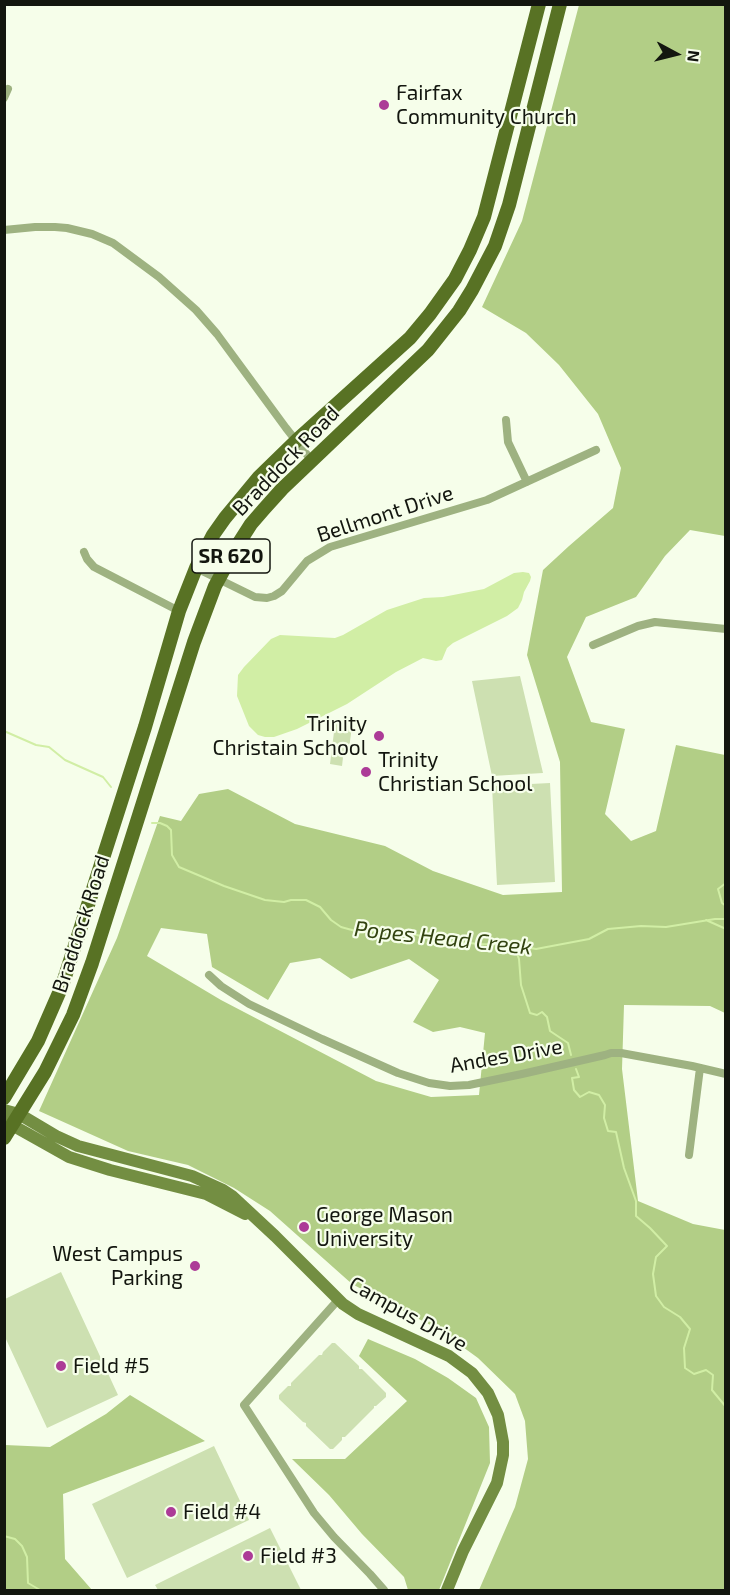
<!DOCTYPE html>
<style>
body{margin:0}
#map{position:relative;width:730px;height:1595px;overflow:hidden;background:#f6feea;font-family:"Exo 2",sans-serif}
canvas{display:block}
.frame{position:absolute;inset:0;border:6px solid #13160f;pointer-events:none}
.north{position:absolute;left:646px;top:24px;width:60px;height:60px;-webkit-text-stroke:4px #f6feea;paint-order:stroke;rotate:97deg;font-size:16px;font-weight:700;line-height:24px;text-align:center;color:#13160f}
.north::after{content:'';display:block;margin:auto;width:21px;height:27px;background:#13160f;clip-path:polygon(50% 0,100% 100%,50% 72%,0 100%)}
</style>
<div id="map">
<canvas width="730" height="1595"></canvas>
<div class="frame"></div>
<div class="north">N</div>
</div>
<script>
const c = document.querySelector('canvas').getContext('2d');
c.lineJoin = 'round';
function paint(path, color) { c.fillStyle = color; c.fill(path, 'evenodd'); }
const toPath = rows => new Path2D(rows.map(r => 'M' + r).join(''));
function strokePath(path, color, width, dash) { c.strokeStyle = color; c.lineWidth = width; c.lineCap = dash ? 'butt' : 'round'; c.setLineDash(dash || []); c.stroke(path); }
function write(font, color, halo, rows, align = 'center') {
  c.font = font + ' "Exo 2",sans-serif'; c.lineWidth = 4.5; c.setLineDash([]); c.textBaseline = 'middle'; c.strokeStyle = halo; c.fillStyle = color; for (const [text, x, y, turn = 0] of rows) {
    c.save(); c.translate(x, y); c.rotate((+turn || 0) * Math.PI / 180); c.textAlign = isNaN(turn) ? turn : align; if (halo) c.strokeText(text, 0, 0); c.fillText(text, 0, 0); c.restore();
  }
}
paint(toPath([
 [520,676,543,773,492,776,472,681],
 [335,724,352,726,349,749,344,749,342,766,330,764],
 [550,783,555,882,497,885,492,786],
 [61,1272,118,1395,47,1428,5,1337,5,1299],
 [332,1343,335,1343,359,1366,359,1369,362,1369,386,1393,386,1397,376,1406,374,1406,374,1408,345,1437,342,1437,342,1440,333,1449,330,1449,306,1426,306,1423,303,1422,279,1399,279,1395,288,1386,291,1386,291,1383,319,1355,322,1355,323,1352],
 [214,1446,249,1520,127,1578,92,1504],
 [270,1528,301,1590,158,1590,155,1585]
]), '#cde0b1');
paint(toPath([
 [579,5,725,5,725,536,690,530,665,556,636,597,586,617,567,657,591,722,625,729,605,814,631,841,656,831,676,745,725,755,725,1013,710,1006,624,1005,622,1069,638,1201,693,1224,725,1230,725,1590,479,1590,515,1507,528,1459,525,1421,515,1394,478,1358,438,1329,352,1284,270,1211,234,1188,188,1165,128,1151,39,1111,117,938,160,816,181,821,199,794,228,789,295,824,385,846,433,871,503,895,562,892,560,762,527,655,543,570,569,546,613,508,621,468,598,414,559,365,526,333,482,307,522,221],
 [161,928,207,934,212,967,268,1000,290,963,320,958,351,979,409,959,439,980,413,1022,433,1032,460,1027,485,1033,479,1095,431,1097,376,1081,221,1000,147,956],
 [368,1339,415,1359,448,1378,476,1398,489,1427,490,1463,439,1590,408,1590,404,1577,362,1534,329,1495,292,1459,345,1459,407,1401,359,1356],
 [130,1395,205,1441,63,1494,65,1559,92,1590,5,1590,5,1445,50,1447,106,1414]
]), '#b2ce86');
paint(toPath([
 [523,572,529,573,531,577,530,581,524,592,522,600,518,608,507,616,453,643,447,648,442,660,436,661,423,658,396,672,347,704,297,729,274,737,265,737,258,735,249,726,237,696,238,675,244,667,271,639,280,635,335,638,343,635,387,610,424,598,443,597,484,589,514,573]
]), '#d1eea5');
strokePath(toPath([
 [4,731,36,745,49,747,65,760,103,777,111,787],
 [152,823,160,823,167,826,171,830,172,855,179,867,224,886,265,900,284,902,291,900,306,900,320,907,331,920,341,927,359,932,384,930,406,932,424,937,449,941,479,944,514,945,536,949,589,939,608,929,641,926,666,927,715,919,726,919],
 [726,883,718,889,722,903,726,906],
 [706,920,726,929],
 [514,945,519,959,521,985,530,1013,537,1015,542,1012,547,1017,550,1031,568,1043,571,1055],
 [576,1069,579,1077,572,1078,574,1090,580,1097,589,1092,599,1095,605,1105,604,1118,608,1131,616,1132,624,1168,636,1201,636,1216,650,1228,667,1246,656,1257,653,1274,656,1296,664,1307,680,1317,690,1329,684,1348,685,1368,694,1374,706,1370,713,1375,712,1390,726,1407],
 [4,1536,15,1539,22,1546,27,1557,28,1583,40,1590]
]), '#d1eea5', 2);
strokePath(toPath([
 [4,98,8,89],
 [4,230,35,227,55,227,67,228,92,234,113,243,159,277,196,310,217,334,286,428,312,461],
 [506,420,508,442,527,482],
 [84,552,87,559,94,567,179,611],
 [196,568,255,597,267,598,274,596,282,591,307,561,330,547,487,500,596,450],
 [593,645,638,626,655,622,726,629],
 [209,975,221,986,249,1004,322,1039,398,1073,429,1083,450,1086,469,1085,522,1074,605,1055,611,1053,621,1053,692,1066,726,1074],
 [689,1155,700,1068],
 [338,1300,244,1405,314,1513,334,1537,370,1574,384,1590]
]), '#9eb281', 8);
strokePath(toPath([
 [4,1110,19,1114,56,1136,78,1146,192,1176,223,1190,232,1196,275,1236,343,1304,358,1314,449,1356,472,1373,488,1393,498,1415,503,1442,503,1455,497,1483,463,1551,447,1590],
 [7,1119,12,1125,69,1157,110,1170,206,1194,245,1214]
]), '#738e42', 12);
strokePath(toPath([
 [4,1098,38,1041,62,986,145,727,179,611,196,568,213,535,225,518,259,477,297,440,410,338,430,314,455,279,470,250,484,217,539,4],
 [4,1138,45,1072,73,1015,92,963,194,642,215,586,235,549,251,524,264,509,282,489,428,350,459,311,472,290,495,246,509,205,560,4]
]), '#587224', 14);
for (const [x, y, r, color] of [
 [384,105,6,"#ac3b97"],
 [379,736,6,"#ac3b97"],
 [366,772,6,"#ac3b97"],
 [304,1227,6,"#ac3b97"],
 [195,1266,6,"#ac3b97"],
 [61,1366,6,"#ac3b97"],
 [171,1512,6,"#ac3b97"],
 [248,1556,6,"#ac3b97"]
]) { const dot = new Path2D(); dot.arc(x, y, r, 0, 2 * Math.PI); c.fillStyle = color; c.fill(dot); strokePath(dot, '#f6feea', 2); }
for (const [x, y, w] of [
 [231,556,78]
]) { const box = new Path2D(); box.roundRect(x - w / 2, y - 17, w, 34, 4.5); c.fillStyle = '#f6feea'; c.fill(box); strokePath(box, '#13160f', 1.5); }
write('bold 20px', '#13160f', null, [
 ["SR 620",231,556]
]);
write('21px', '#13160f', '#f6feea', [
 ["Fairfax",396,93],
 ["Community Church",396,117],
 ["Trinity",367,724,"right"],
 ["Christain School",367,748,"right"],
 ["Trinity",378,760],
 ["Christian School",378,784],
 ["George Mason",316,1215],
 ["University",316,1239],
 ["West Campus",183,1254,"right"],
 ["Parking",183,1278,"right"],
 ["Field #5",73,1366],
 ["Field #4",183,1512],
 ["Field #3",260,1556]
], 'left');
write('21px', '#13160f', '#f6feea', [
 ["Braddock Road",286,461,-46],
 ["Bellmont Drive",385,514,-18],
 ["Braddock Road",81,924,-72],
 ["Andes Drive",506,1056,-10],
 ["Campus Drive",408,1314,29]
]);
write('italic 22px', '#324310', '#f6feea', [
 ["Popes Head Creek",443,938,6]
]);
</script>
